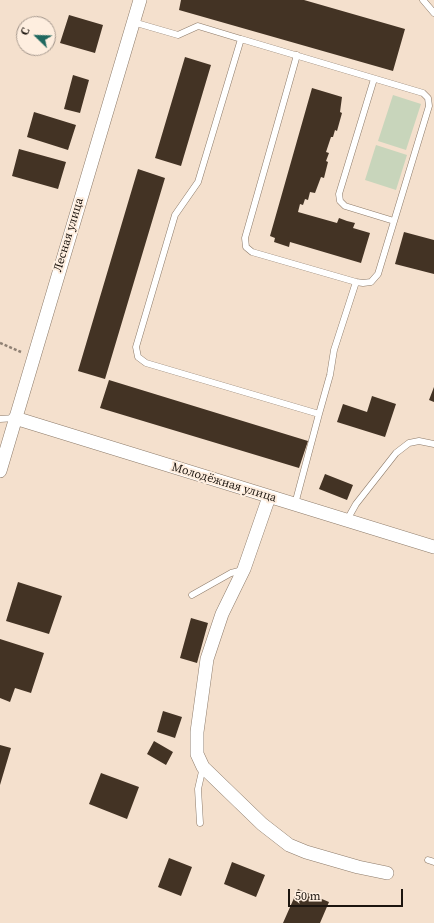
<!DOCTYPE html>
<meta charset="utf-8">
<style>
body{margin:0}
#map{position:relative;width:434px;height:923px;overflow:hidden;background:#f4e0cd;font-family:"Source Serif 4",serif}
canvas{display:block}
.north{position:absolute;left:16px;top:16px;width:40px;height:40px;box-sizing:border-box;background:#feeedf;border:1px solid #a4978c;border-radius:50%;rotate:293deg;font-size:11px;font-weight:700;line-height:16px;text-align:center;color:#1c150f}
.north::after{content:'';display:block;margin:auto;width:14px;height:18px;background:#20685f;clip-path:polygon(50% 0,100% 100%,50% 72%,0 100%)}
.scale{position:absolute;left:288px;top:889px;width:115px;height:18px;box-sizing:border-box;border:2px solid #1c150f;border-top:0;padding-left:5px;font-size:12px;line-height:14px;white-space:nowrap;color:#1c150f;-webkit-text-stroke:3px #feeedf;paint-order:stroke}
</style>
<div id="map">
<canvas width="434" height="923"></canvas>
<div class="north">С</div>
<div class="scale">50 m</div>
</div>
<script>
const c = document.querySelector('canvas').getContext('2d');
c.lineJoin = 'round';
function paint(path, color) { c.fillStyle = color; c.fill(path, 'evenodd'); }
const toPath = rows => new Path2D(rows.map(r => 'M' + r).join(''));
function strokePath(path, color, width, dash) { c.strokeStyle = color; c.lineWidth = width; c.lineCap = dash ? 'butt' : 'round'; c.setLineDash(dash || []); c.stroke(path); }
function write(font, color, halo, rows, align = 'center') {
  c.font = font + ' "Source Serif 4",serif'; c.lineWidth = 4; c.setLineDash([]); c.textBaseline = 'middle'; c.strokeStyle = halo; c.fillStyle = color; for (const [text, x, y, turn = 0] of rows) {
    c.save(); c.translate(x, y); c.rotate((+turn || 0) * Math.PI / 180); c.textAlign = isNaN(turn) ? turn : align; if (halo) c.strokeText(text, 0, 0); c.fillText(text, 0, 0); c.restore();
  }
}
paint(toPath([
 [393,95,421,104,406,150,378,141],
 [376,145,407,155,396,190,365,180]
]), '#c8d5bb');
paint(toPath([
 [181,0,304,0,405,29,393,71,179,10],
 [69,15,103,25,95,53,60,43],
 [185,57,211,65,181,166,155,158],
 [73,75,89,80,80,113,64,109],
 [312,88,342,97,340,112,342,113,337,131,335,130,333,137,331,137,326,152,329,153,326,161,328,162,324,178,321,177,315,193,310,192,308,200,305,199,303,205,300,204,298,212,337,223,339,218,347,221,355,223,353,228,370,233,361,263,290,242,289,247,274,242,275,238,270,236],
 [34,112,76,125,68,150,27,137],
 [19,149,66,162,58,189,12,176],
 [138,169,165,178,105,379,78,371],
 [404,232,434,240,434,274,395,264],
 [109,380,308,441,299,468,100,408],
 [434,387,434,402,429,400],
 [372,396,396,404,385,437,337,422,343,404,367,412],
 [325,474,353,485,347,500,319,489],
 [18,582,62,596,49,634,6,621],
 [191,618,208,623,197,663,180,658],
 [0,639,44,653,31,693,15,688,10,702,0,698],
 [163,711,182,717,175,738,157,732],
 [154,741,173,752,166,765,147,754],
 [0,745,11,748,0,785],
 [101,773,139,787,127,819,89,804],
 [169,858,192,867,181,896,158,887],
 [232,862,265,875,256,897,224,884],
 [298,889,329,902,320,923,283,923]
]), '#433324');
const lane = toPath([
 [423,0,434,13],
 [133,22,178,35,198,26,241,39,198,182,175,215,136,347,138,357,146,363,319,414,295,504],
 [241,39,423,93,428,98,429,106,378,274,371,282,363,283,356,282,334,350,330,375,319,414],
 [297,55,245,238,246,247,252,252,356,282],
 [374,79,339,194,340,201,345,206,394,221],
 [0,419,15,418],
 [347,520,356,504,396,453,409,443,419,441,434,444],
 [192,595,231,573,243,570],
 [200,823,198,789,203,767],
 [428,860,434,862]
]);
const street = toPath([
 [15,418,434,547],
 [0,471,140,0],
 [269,497,244,569,222,614,207,659,197,732,197,754,203,767,262,824,289,845,306,852,358,867,387,873]
]);
strokePath(lane, '#8d7b6a', 7);
strokePath(street, '#8d7b6a', 14);
strokePath(toPath([
 [0,343,21,352]
]), '#8f8174', 2.5, [3, 2]);
strokePath(lane, '#fff', 6);
strokePath(street, '#fff', 13);
write('12px', '#1c150f', '#feeedf', [
 ["Лесная улица",69,235,-73],
 ["Молодёжная улица",224,483,17]
]);
</script>
